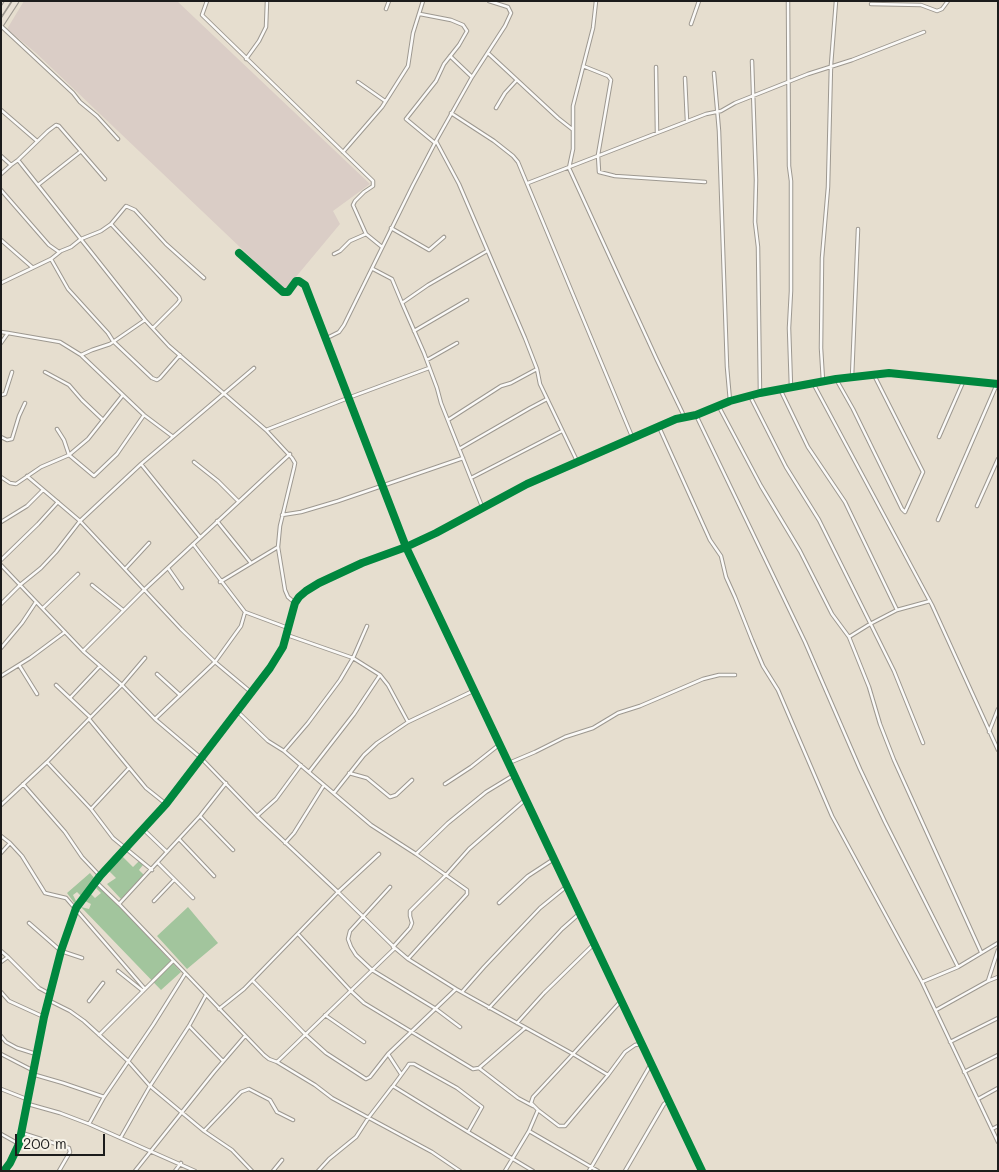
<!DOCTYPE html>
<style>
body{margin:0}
#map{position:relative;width:999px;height:1172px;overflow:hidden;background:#e6decf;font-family:Mali,sans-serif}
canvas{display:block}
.frame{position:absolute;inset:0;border:2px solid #1c1c1c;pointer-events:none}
.scale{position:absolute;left:15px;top:1134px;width:90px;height:22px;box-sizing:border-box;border:2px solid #1c1c1c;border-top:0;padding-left:6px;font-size:15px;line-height:18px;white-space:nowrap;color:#1c1c1c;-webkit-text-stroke:4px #f7f3e8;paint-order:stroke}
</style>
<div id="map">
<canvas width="999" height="1172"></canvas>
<div class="frame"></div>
<div class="scale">200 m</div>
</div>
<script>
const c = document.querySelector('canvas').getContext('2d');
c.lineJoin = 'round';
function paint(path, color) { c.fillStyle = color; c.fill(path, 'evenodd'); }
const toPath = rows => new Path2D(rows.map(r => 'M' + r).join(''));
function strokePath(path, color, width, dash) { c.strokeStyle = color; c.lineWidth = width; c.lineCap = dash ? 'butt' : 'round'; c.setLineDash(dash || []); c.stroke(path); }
paint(toPath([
 [24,1,177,1,370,184,333,211,340,224,285,290,36,53,7,29]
]), '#dacdc6');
paint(toPath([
 [121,855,133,867,139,861,143,865,139,870,144,875,121,899,107,884,116,878,108,870],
 [90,873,95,879,81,896,77,892,73,895,77,903,75,904,67,893],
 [99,884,181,972,161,990,81,907,89,909,91,904,85,901,90,893,95,898,101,893,96,888],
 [188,907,218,943,187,969,157,936]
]), '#a2c59d');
const street = toPath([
 [207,1,202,15,373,181,373,186,364,192,355,201,353,205,366,234,382,247],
 [489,1,508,7,511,13,505,26,472,77,436,141,459,184,525,338,537,369,540,384,577,461],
 [596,1,593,28,573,106,573,149,569,168,657,360,684,416],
 [788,1,789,166,791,181,791,291,789,328,791,387],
 [871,4,921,5,937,11,942,9,948,1],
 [386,9,389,1],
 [420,14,451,20,463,25,467,31,459,45,444,64,436,81,406,119,435,143],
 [691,24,699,1],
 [1,26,73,93,80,102,97,116,118,139],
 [489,54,558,118,572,129],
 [450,56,472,77],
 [246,59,259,41,266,27,267,1],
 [752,61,756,180,755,222,758,247,760,393],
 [583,66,608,76,611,80,598,155,599,172,615,176,705,182],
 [656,67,657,133],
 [714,73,719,131,727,367,730,401],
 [685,78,687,121],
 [358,82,385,101],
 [496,108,505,93,516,81],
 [1,110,37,141],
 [451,113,494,141,513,156,518,162,633,439],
 [343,152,382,107,408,66,413,33,423,1],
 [1,156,11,165,18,160],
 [1,174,11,165],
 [528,183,706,114,721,111,735,103,808,74,852,60,924,32],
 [38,185,80,152],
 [1,190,49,245,59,252],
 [111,224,179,297,180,300,177,304,153,328],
 [391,228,429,250,444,237],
 [1,240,32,267],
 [239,253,283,292,288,292,296,281,299,281,305,285,406,547,702,1171],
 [334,254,340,251,350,241,366,234],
 [51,259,68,289,108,333,113,341,152,378,157,380,160,378,180,355],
 [373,269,392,279,402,303,428,285,487,251],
 [1,283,51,259,61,251,71,247,81,239,101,231,111,224,126,206,135,210,166,244,204,278],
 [402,303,424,353,437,388,441,403,483,509],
 [145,320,169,346,266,430,292,458,295,463,294,468,280,526,278,547,285,590,288,597,295,603],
 [414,331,467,300],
 [1,332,8,333,1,343],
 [8,333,60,342,81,355,92,350,110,344,145,320,18,160,48,131,56,125,59,126,105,179],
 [325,339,339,332,344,325,413,185,436,141],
 [82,356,144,415,172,436],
 [427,360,457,343],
 [45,372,69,385,82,400,102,419],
 [852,377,858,229],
 [836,379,853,409,902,509,905,512,923,472,874,375],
 [823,381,821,348,822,258,828,187,831,65,836,1],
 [813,383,932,605,998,750],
 [780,389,808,447,845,502,897,610,930,601],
 [1,395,5,394,12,372],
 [750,396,786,467,819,520,894,671,923,743],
 [718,405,761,486,800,551,832,614,849,637,870,624,897,610],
 [696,415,805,642,860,769,885,822,958,967],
 [448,420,501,386,511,383,537,369],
 [659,427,710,540,721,556,726,577,735,597,752,640,763,666,778,690,832,816,922,982,998,1142],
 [57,429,64,440,69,455,94,476,117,454,144,415],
 [266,430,348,398,429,368],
 [1,437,7,440,12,439,19,416,25,403],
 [939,437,964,380],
 [459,449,530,408,547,399],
 [194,462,218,481,238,501],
 [141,464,200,537],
 [27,476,80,521,181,629,215,662,252,693],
 [1,477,10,483,16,484,41,467,69,455,88,439,123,395],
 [471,478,562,431],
 [977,506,998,459],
 [282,515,301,512,338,501,463,458],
 [938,520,997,384],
 [217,521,251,563],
 [1,522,27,506,43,490],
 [193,544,245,612,288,628],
 [1,560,38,524,58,502],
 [1,565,83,651,122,685,145,658],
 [168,568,182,588],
 [125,569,149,543],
 [220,582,278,547],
 [92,585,123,610],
 [1,604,20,585,41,568,56,552,80,521,141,464,254,368],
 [43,608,78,574],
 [287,635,353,658,380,675,388,685,408,722],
 [849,637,869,687,880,724,894,760,981,952],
 [1,648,22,623,36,602],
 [83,651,145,589,290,454],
 [19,665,37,694],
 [157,674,180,695],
 [1,676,30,658,65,632],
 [56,685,90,717],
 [70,698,100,666],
 [238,712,268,741,284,751,371,825,416,854,467,890,467,894,408,959],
 [89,719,146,788,166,804],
 [155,719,215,662,241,626,245,612],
 [989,732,998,709],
 [284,751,308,723,340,680,353,658,367,626],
 [47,762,91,809,113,838,152,870],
 [509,763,535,752,565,737,593,728,618,713,640,706,703,679,719,675,735,675],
 [309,772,354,714,380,675],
 [349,773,367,778,390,797,396,795,412,780],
 [23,784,65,832,82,857,100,876],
 [445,784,471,767,500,744],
 [334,793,364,755,377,743,408,722,473,691],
 [1,805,47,762,122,685,155,719,201,758,257,816,338,892,395,948,408,959,456,989],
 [91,809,129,768],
 [200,816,233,850],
 [257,816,276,799,301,765],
 [143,829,167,852],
 [1,836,10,843,1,853],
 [179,839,214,876],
 [10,843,22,856,45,893,66,898,145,989],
 [285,843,294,833,324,785],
 [416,854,448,823,486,792,514,775],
 [158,863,193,898],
 [96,882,119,904,264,1055,269,1059,277,1062,395,948],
 [390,887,350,931,348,939,351,947,356,955,372,970,436,1009,460,1027],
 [154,901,174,880],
 [499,903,528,876,554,859],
 [119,904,200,816,226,783],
 [29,923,61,951,82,958],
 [299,935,351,991,364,1003,473,1069,479,1068,525,1028],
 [393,947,410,928,412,923,410,916,410,911,446,875,469,849,526,799],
 [1,951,8,957],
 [1,962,8,957,39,988,50,994],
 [118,971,143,991],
 [253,981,305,1034,326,1053,366,1079,370,1077,388,1054,456,989,573,1054,620,1002],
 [988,981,998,977],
 [922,982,958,967,998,943],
 [1,992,9,1001,44,1017],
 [462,992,484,967,540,908,567,886],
 [48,1000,70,1011,84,1021,128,1061,150,1086,204,1131,232,1150,252,1171],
 [89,1001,103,983],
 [489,1008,562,929,579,914],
 [219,1009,244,989,338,892,379,854],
 [936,1010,988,981,998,950],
 [325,1015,364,1042],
 [517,1023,544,993,594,944],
 [189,1026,223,1061],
 [99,1035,173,961],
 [1,1036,6,1042,17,1048,36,1054],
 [950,1042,998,1018],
 [1,1054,32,1070],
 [388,1054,401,1074],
 [277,1062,315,1085,332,1098,432,1152,460,1171],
 [479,1068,518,1098,533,1106],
 [964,1072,998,1055],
 [32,1074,63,1083,104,1097],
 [1,1089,29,1100],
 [978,1099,998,1088],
 [28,1104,60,1113,89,1124,195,1171],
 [538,1110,559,1126,565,1126,608,1075,625,1052,635,1045,641,1044],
 [89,1124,104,1097,153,1025,185,974],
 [992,1129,998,1126],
 [204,1131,241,1092,249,1089,270,1100,277,1112,293,1120],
 [529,1131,598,1171],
 [468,1132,482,1107,457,1088,414,1064,409,1064,407,1067,393,1086,432,1110,468,1132,533,1171],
 [22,1133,69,1148,70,1152,59,1171],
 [1,1134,19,1144],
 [121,1137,150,1086,189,1026,206,995],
 [4,1171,10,1163,19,1144,44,1017,61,951,76,908,100,876,166,804,270,668,283,647,295,603,299,597,306,591,319,583,362,563,406,547,436,533,527,484,676,419,696,415,730,401,760,393,836,379,889,373,998,384],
 [135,1171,214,1072,245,1036],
 [175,1171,181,1163],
 [273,1171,282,1160],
 [318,1171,329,1159,356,1137,369,1117,392,1087],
 [505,1171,529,1131,538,1110,531,1103,533,1097,573,1054,608,1075],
 [589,1171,651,1064],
 [625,1171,664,1104,668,1101]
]);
const highway = toPath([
 [1,12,8,1],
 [1,24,16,1]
]);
strokePath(street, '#9d9890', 4.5);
strokePath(highway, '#9d9890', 7);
strokePath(street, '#fbfaf8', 2.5);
strokePath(highway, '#e9e1d5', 5);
strokePath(toPath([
 [239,253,283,292,288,292,296,281,299,281,305,285,406,547,702,1171],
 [4,1171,10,1163,19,1144,44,1017,61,951,76,908,100,876,166,804,270,668,283,647,295,603,299,597,306,591,319,583,362,563,406,547,436,533,527,484,676,419,696,415,730,401,760,393,836,379,889,373,998,384]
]), '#00873e', 8);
</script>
